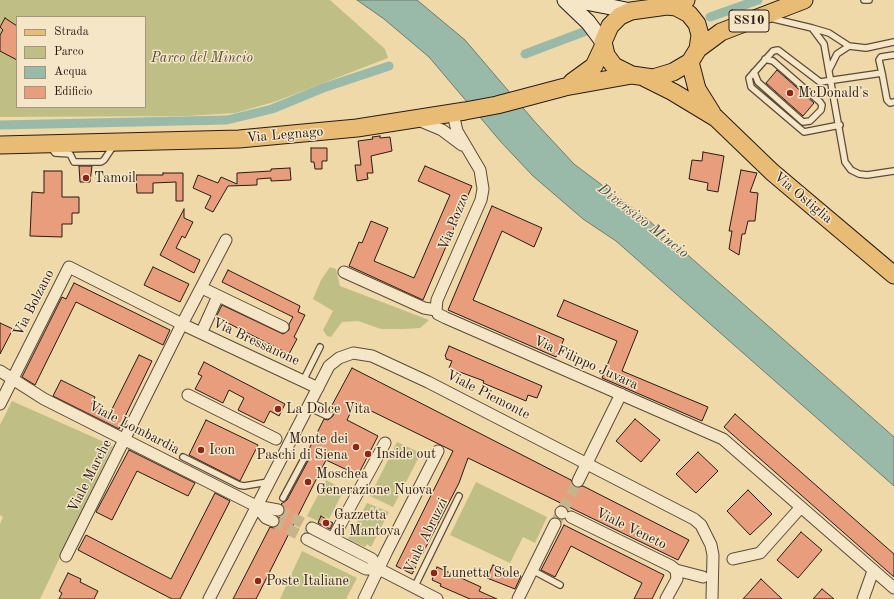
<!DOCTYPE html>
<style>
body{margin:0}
#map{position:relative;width:894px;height:599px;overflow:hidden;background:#f0d9a9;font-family:"Old Standard TT",serif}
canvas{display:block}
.legend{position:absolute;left:16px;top:16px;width:130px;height:92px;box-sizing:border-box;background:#f5e6c7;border:1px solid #a39580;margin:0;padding:5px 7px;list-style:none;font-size:12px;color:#281b15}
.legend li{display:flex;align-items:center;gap:8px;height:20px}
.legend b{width:20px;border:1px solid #a39580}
</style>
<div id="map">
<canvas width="894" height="599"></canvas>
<ul class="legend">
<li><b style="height:5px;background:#e8bc74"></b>Strada</li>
<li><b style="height:11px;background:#bebe85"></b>Parco</li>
<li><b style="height:11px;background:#9abaa9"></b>Acqua</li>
<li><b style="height:11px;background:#e89d7d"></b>Edificio</li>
</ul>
</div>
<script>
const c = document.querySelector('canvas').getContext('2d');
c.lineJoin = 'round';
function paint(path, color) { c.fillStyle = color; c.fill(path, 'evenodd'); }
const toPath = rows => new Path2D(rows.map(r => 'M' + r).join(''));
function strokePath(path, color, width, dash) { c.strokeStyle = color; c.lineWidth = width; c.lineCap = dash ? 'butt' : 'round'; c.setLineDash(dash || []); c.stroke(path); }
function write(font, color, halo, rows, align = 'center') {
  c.font = font + ' "Old Standard TT",serif'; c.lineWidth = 3; c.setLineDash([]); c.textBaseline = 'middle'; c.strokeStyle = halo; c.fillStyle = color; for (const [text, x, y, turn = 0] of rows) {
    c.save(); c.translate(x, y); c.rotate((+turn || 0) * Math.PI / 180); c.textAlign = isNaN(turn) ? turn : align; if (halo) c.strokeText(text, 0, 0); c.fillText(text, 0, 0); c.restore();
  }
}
paint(toPath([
 [0,0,330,0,385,49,388,58,274,102,235,113,187,116,0,117],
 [17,17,145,17,145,107,17,107],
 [330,267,336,269,340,286,429,320,420,328,404,329,381,329,358,321,342,322,331,337,327,336,323,330,333,311,313,299,321,280],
 [12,401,113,446,40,599,0,599,0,524,3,517,0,515,0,425],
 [397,442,421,453,393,507,370,496],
 [326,480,344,490,329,519,322,515,318,521,307,516],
 [476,482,547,517,535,543,523,537,510,563,450,535],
 [367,503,389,512,371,547,367,544,365,547,348,539],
 [302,551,357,578,346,599,280,599]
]), '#bebe85');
const water = toPath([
 [357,0,417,0,465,40,535,122,574,164,647,219,894,437,894,486,616,241,583,219,533,176,501,142,429,57,384,19,357,0]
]);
paint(water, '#9abaa9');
strokePath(water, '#6c7a6e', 1);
strokePath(toPath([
 [710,17,758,0],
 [525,54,586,31],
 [0,125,227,120,272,109,323,88,389,66]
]), '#9abaa9', 9);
const building = toPath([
 [5,18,17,26,17,60,0,51,0,35,3,30,0,27,5,18],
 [777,70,814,103,803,116,766,83,777,70],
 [380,136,380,138,390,137,392,151,371,156,373,173,367,173,368,179,357,181,355,165,361,165,358,141,373,139,372,137,380,136],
 [311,148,327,148,327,161,322,161,322,169,315,169,314,162,311,162,311,148],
 [703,152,724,156,718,192,707,190,708,183,689,179,692,160,702,161,703,152],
 [79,166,92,166,90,182,80,182,79,166],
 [425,166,472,186,423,300,349,266,359,242,362,243,371,221,388,228,374,261,414,278,450,195,418,181,425,166],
 [290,168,291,180,271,181,271,178,257,179,257,185,228,186,213,212,205,208,211,196,193,188,198,175,218,183,221,177,237,184,237,173,271,171,271,169,290,168],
 [741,170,757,173,750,192,758,193,755,221,748,221,745,234,742,234,739,255,729,249,732,231,729,231,741,170],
 [44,171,62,171,62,197,79,197,79,213,72,213,72,224,62,224,62,237,30,236,32,192,44,193,44,171],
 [163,173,183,173,183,201,176,201,176,182,153,183,153,193,137,193,136,175,163,175,163,173],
 [492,206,542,228,534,247,502,231,473,300,564,339,556,357,448,310,492,206],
 [184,209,184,218,193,222,185,238,182,236,176,248,200,260,194,273,160,255,184,209],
 [153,267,189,284,180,302,144,285,153,267],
 [228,270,300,306,298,312,305,315,294,337,297,339,289,354,216,317,222,305,283,334,289,330,289,324,293,317,222,282,228,270],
 [74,283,170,330,163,345,76,302,35,385,22,377,62,297,66,299,74,283],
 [564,300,638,331,622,371,708,407,702,421,602,378,617,341,557,316,564,300],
 [0,323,13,329,0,354,0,323],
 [449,346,542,386,537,398,528,395,526,401,483,383,484,381,449,368,452,361,446,359,446,357,445,356,449,346],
 [139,355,152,361,119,429,53,396,61,380,95,397,92,404,110,413,139,355],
 [204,362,285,404,279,416,270,411,264,423,238,410,244,398,229,390,223,403,195,389,202,376,198,374,204,362],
 [352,368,571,480,575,487,583,486,689,540,678,560,468,458,459,483,412,574,396,566,453,451,355,403,347,420,378,436,358,475,326,460,256,599,233,599,270,527,274,528,279,524,279,517,283,515,285,511,281,504,287,500,309,459,307,453,324,419,328,420,333,416,334,412,331,407,352,368],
 [735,414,894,554,894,577,724,427,735,414],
 [635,419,660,440,641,462,616,441,635,419],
 [206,420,258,445,240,481,189,455,206,420],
 [129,450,195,483,188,496,137,471,112,520,96,512,129,450],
 [698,452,718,471,696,493,676,474,698,452],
 [748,490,772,514,750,535,727,511,748,490],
 [215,493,230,501,180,599,172,599,78,550,86,535,171,579,215,493],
 [321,516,333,523,330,529,318,523,321,516],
 [564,525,664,575,652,599,634,599,642,583,571,546,555,577,541,570,564,525],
 [801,532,822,550,798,578,777,560,801,532],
 [493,565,521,576,515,589,487,578,493,565],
 [437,567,481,587,479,591,497,599,470,599,440,586,441,584,432,580,437,567],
 [68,573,81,579,80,582,98,591,94,599,59,599,62,593,59,591,68,573],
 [761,579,782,599,743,599,761,579],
 [822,589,834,599,813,599,822,589]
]);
paint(building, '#e89d7d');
strokePath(building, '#281b15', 1);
strokePath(toPath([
 [278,510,312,528],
 [273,521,307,539],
 [555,524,578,481]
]), '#c8b38b', 11, [11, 5.5]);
const lane = toPath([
 [864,0,869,0],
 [770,18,812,28,824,44,845,162,851,170,859,174,867,175,894,171],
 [812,28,829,33,849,46],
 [829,70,837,54,849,46,866,48,894,42],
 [754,72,758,82,803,122,810,121,821,110,822,105,820,102,773,61,765,59],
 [882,73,879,60,881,57,894,55],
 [840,125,804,132,751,87,749,78,773,51,778,50,820,82,882,73,887,100,890,103,894,102],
 [50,146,55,153,70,154,74,162,101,162,104,160,114,145],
 [303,381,320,347],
 [183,457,239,485,244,486,268,482],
 [283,498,305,457],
 [532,570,560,585],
 [414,588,459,496]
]);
const street = toPath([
 [418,120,442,130,462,145],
 [344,272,424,308,436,310],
 [202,288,283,327],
 [436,310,438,314,446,318,723,439,894,588],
 [436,310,437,300,481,200,483,189,480,170,457,131,453,114],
 [204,327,218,296],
 [0,371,44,399,256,506,266,518,273,521],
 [188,395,276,439],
 [0,404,69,267,186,326,318,388],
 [310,405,327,413],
 [578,481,621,394],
 [256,506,278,510],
 [561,512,562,513],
 [571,517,671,566,676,570,677,579,666,599],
 [312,528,372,559,379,569,437,599],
 [333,538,385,443],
 [307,539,366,569,379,569],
 [66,556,180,328,226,240],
 [733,559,760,553,801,507],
 [676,570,703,577],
 [209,599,329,366,339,358,353,353,372,356,428,382,694,519,701,525,711,545,713,555,712,599],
 [364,599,387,551,438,451],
 [518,599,555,524],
 [863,599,873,571]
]);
const secondary = toPath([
 [565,0,588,22,603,42],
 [575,0,631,11]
]);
const primary = toPath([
 [667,6,676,7,689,14,697,24,700,35,698,49,690,62,673,72,653,78,632,75,614,66,606,55,603,42,610,26,620,16,631,11,667,6,686,0],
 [698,49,721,32,804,0],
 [690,62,697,89,712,113],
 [643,77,673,92,716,118,772,172,894,275],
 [572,82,594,66,603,47],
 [0,145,239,139,357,128,465,111,497,105,565,87,632,75]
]);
strokePath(lane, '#5a4a3a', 8);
strokePath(street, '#5a4a3a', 13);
strokePath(secondary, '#281b15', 17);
strokePath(primary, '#281b15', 19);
strokePath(lane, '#f5e6c7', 5.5);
strokePath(street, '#f5e6c7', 11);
strokePath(secondary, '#f5e6c7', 15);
strokePath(primary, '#e8bc74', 17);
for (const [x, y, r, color] of [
 [790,93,4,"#8f2418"],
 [86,178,4,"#8f2418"],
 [278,409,4,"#8f2418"],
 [356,447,4,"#8f2418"],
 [201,450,4,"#8f2418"],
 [368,454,4,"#8f2418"],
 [308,482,4,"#8f2418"],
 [326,523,4,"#8f2418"],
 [434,573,4,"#8f2418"],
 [258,581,4,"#8f2418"]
]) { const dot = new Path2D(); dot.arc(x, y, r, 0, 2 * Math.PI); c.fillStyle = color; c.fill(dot); strokePath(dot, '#f5e6c7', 1.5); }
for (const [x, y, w] of [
 [749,21,40]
]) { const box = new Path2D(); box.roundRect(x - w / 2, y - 11, w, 22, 3); c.fillStyle = '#f5e6c7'; c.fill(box); strokePath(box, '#281b15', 1); }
write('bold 13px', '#281b15', null, [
 ["SS10",749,21]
]);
write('italic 14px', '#554c37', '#f5e6c7', [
 ["Parco del Mincio",202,58]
]);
write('14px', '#281b15', '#f5e6c7', [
 ["McDonald's",798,93],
 ["Tamoil",94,178],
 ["La Dolce Vita",286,409],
 ["Monte dei",348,439,"right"],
 ["Paschi di Siena",348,455,"right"],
 ["Icon",209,450],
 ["Inside out",376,454],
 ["Moschea",316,474],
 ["Generazione Nuova",316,490],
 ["Gazzetta",334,515],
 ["di Mantova",334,531],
 ["Lunetta Sole",442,573],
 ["Poste Italiane",266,581]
], 'left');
write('14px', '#281b15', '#f5e6c7', [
 ["Via Legnago",285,135,-5],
 ["Via Ostiglia",803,198,40],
 ["Via Pozzo",454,222,-68],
 ["Via Bolzano",34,303,-63],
 ["Via Bressanone",256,342,25],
 ["Via Filippo Juvara",586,363,24],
 ["Viale Piemonte",488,395,27],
 ["Viale Lombardia",134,428,27],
 ["Viale Marche",90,476,-63],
 ["Viale Veneto",631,529,26],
 ["Viale Abruzzi",426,536,-64]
]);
write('italic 15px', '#4a4b41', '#f5e6c7', [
 ["Diversivo Mincio",643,221,38]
]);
</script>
